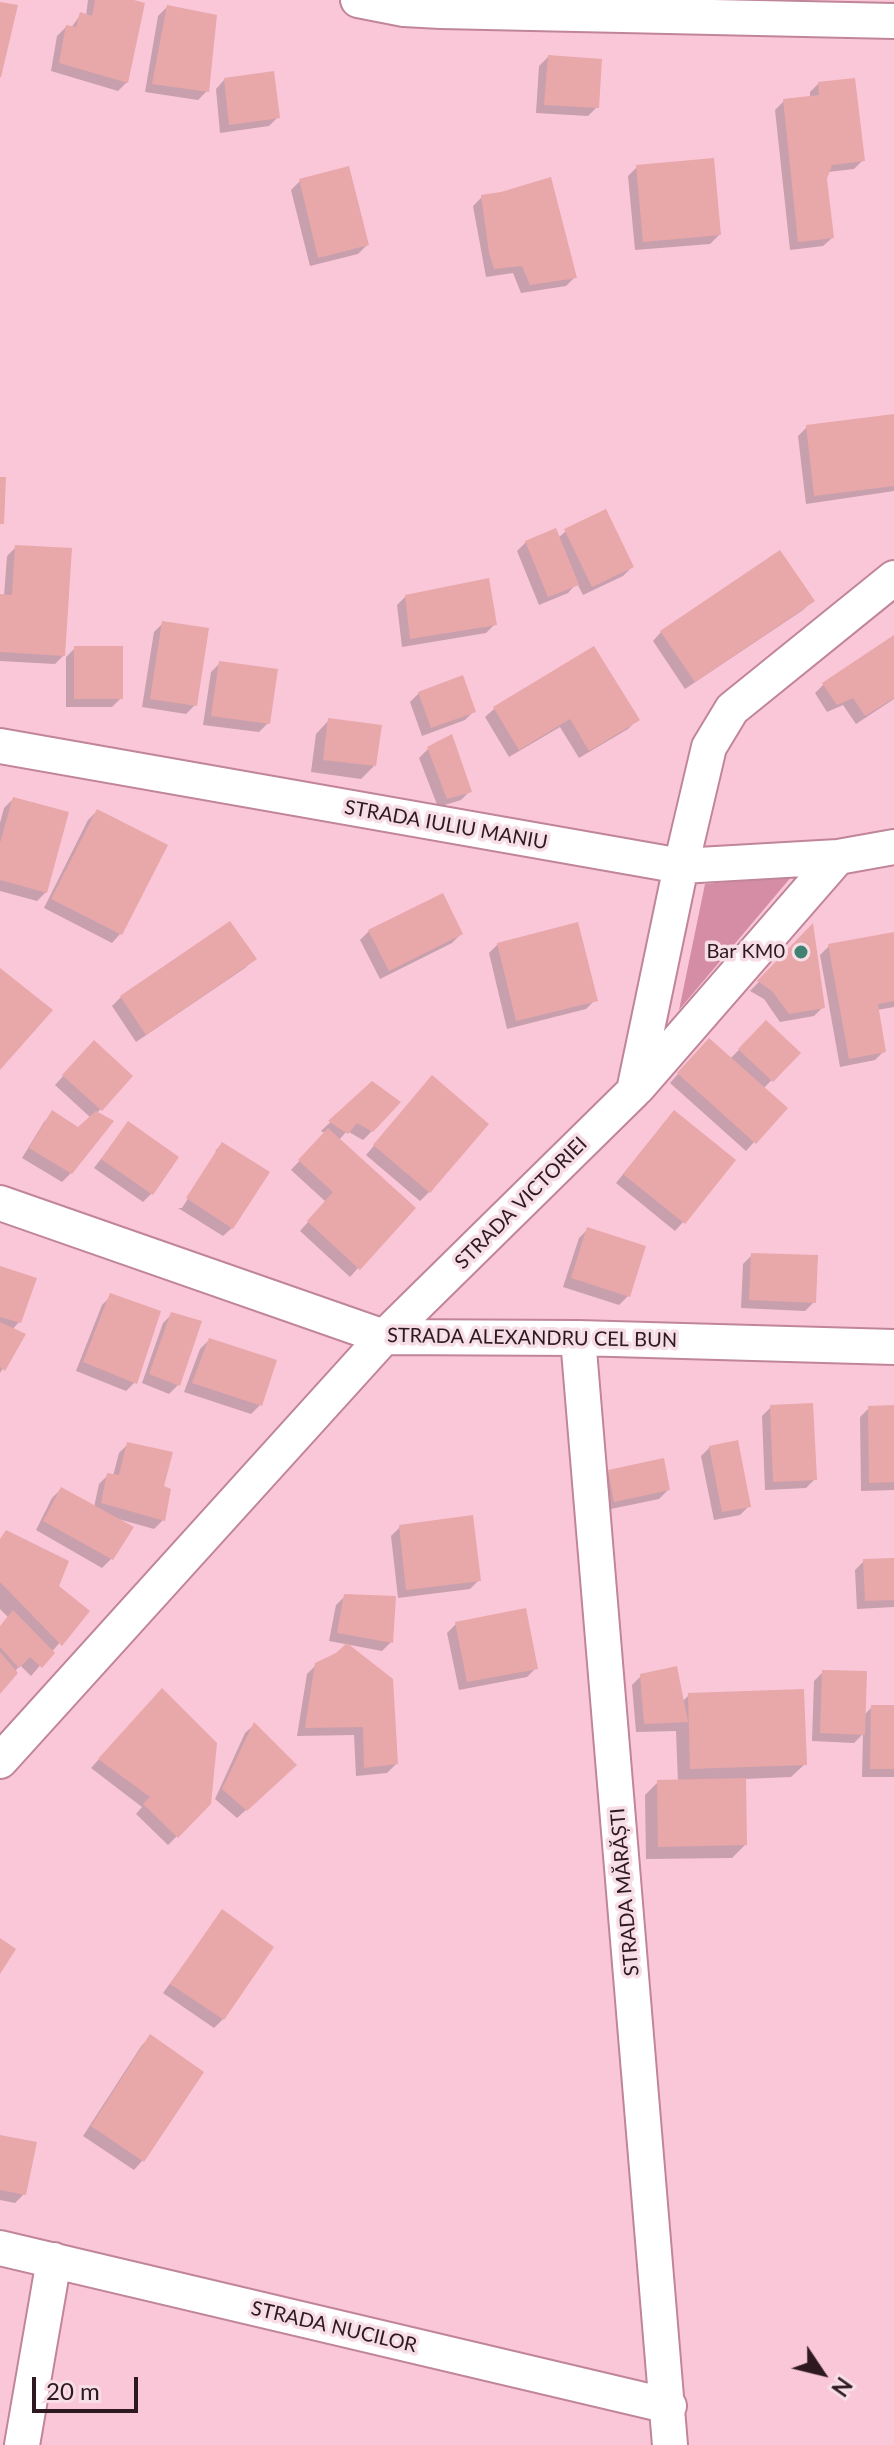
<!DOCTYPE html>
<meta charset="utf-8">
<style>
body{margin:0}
#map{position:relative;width:894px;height:2445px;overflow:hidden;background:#fac7d8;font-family:Lato,sans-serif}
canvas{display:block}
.north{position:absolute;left:782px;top:2333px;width:80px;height:80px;-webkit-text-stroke:6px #f7dde5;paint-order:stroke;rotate:125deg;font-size:22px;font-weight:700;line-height:32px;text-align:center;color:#2f1921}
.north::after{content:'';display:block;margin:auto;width:28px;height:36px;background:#2f1921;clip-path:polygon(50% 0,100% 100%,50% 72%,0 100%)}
.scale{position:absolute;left:32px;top:2377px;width:106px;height:36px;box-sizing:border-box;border:4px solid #2f1921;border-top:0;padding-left:10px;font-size:24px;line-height:28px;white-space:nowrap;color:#2f1921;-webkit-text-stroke:6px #f7dde5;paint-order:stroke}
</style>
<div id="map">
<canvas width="894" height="2445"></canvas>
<div class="north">N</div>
<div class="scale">20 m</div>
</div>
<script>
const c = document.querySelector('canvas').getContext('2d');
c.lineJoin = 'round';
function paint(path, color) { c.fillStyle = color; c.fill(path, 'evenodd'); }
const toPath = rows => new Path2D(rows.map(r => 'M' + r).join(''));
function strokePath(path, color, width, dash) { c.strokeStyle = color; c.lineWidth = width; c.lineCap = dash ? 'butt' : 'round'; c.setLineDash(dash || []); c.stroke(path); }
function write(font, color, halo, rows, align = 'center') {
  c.font = font + ' Lato,sans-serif'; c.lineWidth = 7; c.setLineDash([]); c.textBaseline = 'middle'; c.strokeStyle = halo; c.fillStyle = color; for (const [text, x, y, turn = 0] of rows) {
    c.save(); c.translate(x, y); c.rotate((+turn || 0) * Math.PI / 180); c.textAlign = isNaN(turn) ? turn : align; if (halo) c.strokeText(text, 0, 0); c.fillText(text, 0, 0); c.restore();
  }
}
paint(toPath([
 [792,876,679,1010,705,884]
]), '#d58da6');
paint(toPath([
 [88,0,127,0,127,82,118,91,51,71,57,36,66,27,71,28,81,14,86,16],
 [167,7,207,91,198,100,145,92,158,16],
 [548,57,597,107,588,116,536,113,539,66],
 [224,80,278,117,269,126,220,133,216,89],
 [819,83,863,160,854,169,828,172,825,179,832,238,823,246,790,250,775,110,784,101,810,98,810,92],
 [637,167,719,235,710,244,635,250,628,176],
 [300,181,367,245,358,254,310,266,291,190],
 [482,197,575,277,566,286,521,293,513,273,486,277,473,206],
 [807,427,894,430,894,491,806,504,798,436],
 [566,531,632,567,623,576,583,595,577,583,568,593,539,605,517,551,526,542,558,538],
 [16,547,64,655,55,664,0,661,0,596,4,596,7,556],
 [406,596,495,624,486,633,402,647,397,605],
 [812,601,803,610,685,689,653,641,661,632],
 [163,623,195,705,186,714,142,707,154,632],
 [894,638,894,699,856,724,843,705,827,712,815,693,824,684],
 [75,648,121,698,112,707,66,707,66,657],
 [593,648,637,720,628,729,579,758,560,727,509,757,485,717,494,709],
 [220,663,268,723,259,732,203,725,211,672],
 [419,693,474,711,465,720,422,736,410,702],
 [329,720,374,766,361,779,311,772,316,734],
 [428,749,470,791,461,800,438,807,419,758],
 [13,799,46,892,37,901,0,891,0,823,4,808],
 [97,811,120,934,112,943,44,908,88,820],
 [812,928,823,1007,814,1016,780,1022,764,999,750,991],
 [369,931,461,934,452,943,380,979,360,940],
 [894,934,894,1007,877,1010,884,1051,875,1060,840,1067,820,955,829,946],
 [498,944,595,1000,586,1009,507,1029,489,953],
 [254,959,245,968,136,1042,112,1006,121,997],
 [766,1022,798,1053,763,1089,754,1142,746,1151,670,1083,700,1049,730,1059],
 [85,1052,131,1076,96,1114,71,1173,62,1182,22,1158,44,1122,53,1113,79,1130,91,1118,55,1085],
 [372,1083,372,1131,363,1140,347,1131,339,1140,358,1268,350,1277,300,1231,326,1202,291,1170,325,1133,321,1131],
 [424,1087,429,1192,420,1201,366,1155],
 [665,1122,683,1222,675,1231,616,1183],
 [128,1124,152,1193,143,1202,94,1168],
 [222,1144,232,1228,223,1236,178,1208,182,1208,218,1151,215,1151],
 [588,1229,628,1296,619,1305,563,1287,579,1238],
 [752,1255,814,1302,805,1311,741,1308,743,1264],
 [0,1268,19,1322,12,1330,23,1335,0,1373],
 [111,1296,135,1382,126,1391,76,1371,102,1305],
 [172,1314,199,1322,178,1385,169,1394,142,1383,163,1323],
 [209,1340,260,1405,251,1414,184,1392,200,1349],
 [771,1407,815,1479,806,1488,765,1490,762,1416],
 [894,1407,894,1490,861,1491,860,1417,869,1408],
 [128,1444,161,1487,163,1520,154,1529,118,1519,111,1559,102,1568,36,1530,52,1498,61,1489,94,1507,99,1484,108,1475,113,1476,119,1453],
 [710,1447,749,1506,740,1515,714,1520,701,1456],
 [609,1472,668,1490,659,1499,606,1510,600,1480],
 [400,1527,479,1580,470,1589,398,1598,391,1536],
 [0,1539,87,1611,31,1676,20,1665,0,1691,0,1629,9,1618,0,1609],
 [894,1560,894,1607,857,1609,855,1570,864,1561],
 [345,1596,391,1642,382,1651,329,1641,336,1605],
 [456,1624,536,1668,527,1677,459,1690,447,1633],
 [316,1665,396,1764,387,1773,356,1776,354,1735,297,1736,307,1674],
 [823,1672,863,1716,872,1707,894,1707,894,1777,862,1777,863,1734,854,1743,812,1741,814,1681],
 [641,1676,682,1702,689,1695,805,1764,791,1777,744,1779,745,1845,732,1858,646,1859,645,1795,658,1782,678,1782,676,1731,636,1732,632,1685],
 [153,1699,210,1803,168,1845,136,1814,142,1807,91,1768],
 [254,1725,286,1774,237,1818,215,1799,245,1733],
 [222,1912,271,1947,223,2019,214,2028,163,1993],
 [151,2037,201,2073,142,2161,134,2170,83,2136,142,2045],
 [0,2137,24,2194,15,2203,0,2200]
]), '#0003');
paint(toPath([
 [95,0,134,0,145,3,128,83,59,63,66,25,76,27,80,12,92,16],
 [0,2,18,5,1,77,0,77],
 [167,5,217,15,209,92,152,84],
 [548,55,602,59,599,108,544,105],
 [274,71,280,118,229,125,224,78],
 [855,78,865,161,832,165,827,179,834,238,798,242,783,99,819,95,818,82],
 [714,158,721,235,643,242,636,165],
 [349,166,369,245,318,258,299,179],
 [551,177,577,278,530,285,522,266,494,269,489,253,481,195,501,192],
 [894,414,894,486,814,496,806,425],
 [0,477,6,477,4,524,0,524],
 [606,509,634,567,592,587,564,529],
 [556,528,579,585,548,597,525,541],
 [15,545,72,548,65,656,0,652,0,594,12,595],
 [780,550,815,601,695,682,660,631],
 [489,578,497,625,410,639,405,595],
 [162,621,209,628,197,706,150,699],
 [894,635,894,698,865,716,853,698,837,705,822,683],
 [74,646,123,646,123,699,74,699],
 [594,646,640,720,589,751,570,719,519,750,493,707],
 [219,661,278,669,270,724,211,716],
 [463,675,476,712,431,728,418,692],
 [328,718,382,725,376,766,323,760],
 [452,734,472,792,447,799,427,747],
 [13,797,69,812,47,893,0,880,0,843],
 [97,809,168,845,122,935,51,899],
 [443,893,463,934,389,971,368,930],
 [230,921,257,959,146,1035,120,996],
 [578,922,598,1001,516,1021,497,943],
 [813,923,825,1008,789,1014,772,991,757,981],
 [894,932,894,1001,878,1004,886,1052,849,1059,828,944],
 [0,968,53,1010,0,1070],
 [766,1020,801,1053,773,1082,738,1049],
 [709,1038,788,1108,756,1144,677,1073],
 [94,1040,133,1076,102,1111,62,1075],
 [432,1075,489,1124,430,1193,373,1145],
 [372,1081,401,1102,373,1132,357,1123,348,1134,328,1121],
 [52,1110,78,1127,96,1111,114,1121,72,1174,29,1148],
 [674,1110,736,1160,685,1224,623,1174],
 [128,1121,179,1157,153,1195,101,1159],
 [328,1128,416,1208,360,1270,307,1221,333,1192,298,1160],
 [222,1142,270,1172,233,1229,186,1198],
 [587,1227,646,1246,630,1297,571,1278],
 [751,1253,818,1255,816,1303,749,1300],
 [0,1266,37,1278,21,1323,0,1317],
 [110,1293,161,1311,137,1384,83,1362],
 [171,1312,202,1321,180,1386,149,1374],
 [0,1322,26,1334,5,1371,0,1367],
 [209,1338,277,1360,262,1406,192,1383],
 [813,1403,817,1480,773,1482,770,1405],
 [894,1405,894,1482,869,1483,868,1406],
 [738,1440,751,1507,722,1512,709,1446],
 [127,1442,173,1452,164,1486,171,1489,165,1521,101,1503,107,1473,119,1475],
 [664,1458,670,1490,614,1502,608,1470],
 [61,1487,134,1527,113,1560,43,1521],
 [473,1515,481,1581,406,1590,399,1525],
 [6,1530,69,1561,59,1586,90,1611,62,1646,0,1582,0,1539],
 [894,1558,894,1600,865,1601,863,1559],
 [344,1594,396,1596,393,1643,337,1633],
 [526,1608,538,1669,467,1682,455,1622],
 [13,1610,55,1653,42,1668,30,1657,19,1668,0,1647,0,1626],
 [347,1643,393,1679,398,1764,364,1768,363,1727,305,1728,315,1663,336,1653],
 [0,1652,18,1673,0,1694],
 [677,1666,688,1722,644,1724,640,1674],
 [822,1670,867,1671,865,1735,820,1733],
 [162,1688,217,1743,211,1804,178,1838,143,1804,150,1797,98,1759],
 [804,1689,807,1765,690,1769,688,1693],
 [871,1705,894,1705,894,1769,870,1769],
 [254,1722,297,1765,247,1811,222,1789],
 [746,1778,747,1845,658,1847,657,1780],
 [222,1909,274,1947,224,2020,170,1984],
 [0,1938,16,1949,0,1974],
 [150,2034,204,2072,144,2162,91,2126],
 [0,2135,37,2142,26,2195,0,2190]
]), '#e8a7a9');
const minor = toPath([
 [358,0,404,9,441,11,894,21],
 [0,746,681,866,838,857,894,847],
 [637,1088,838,857],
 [0,1203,384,1337,578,1338,894,1347],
 [578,1338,670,2445],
 [0,1761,384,1337,634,1091,681,866,709,747,732,709,894,578],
 [0,2248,669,2406],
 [22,2445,54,2260]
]);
strokePath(minor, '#c08599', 38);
strokePath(minor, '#fff', 34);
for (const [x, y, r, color] of [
 [801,952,8,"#3f8172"]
]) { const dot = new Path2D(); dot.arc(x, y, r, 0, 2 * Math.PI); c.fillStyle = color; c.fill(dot); strokePath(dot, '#f7dde5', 3); }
write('20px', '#2f1921', '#f7dde5', [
 ["STRADA IULIU MANIU",446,825,10],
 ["STRADA VICTORIEI",521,1203,-45],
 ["STRADA ALEXANDRU CEL BUN",532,1338,1],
 ["STRADA MĂRĂȘTI",625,1892,-95],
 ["STRADA NUCILOR",334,2327,13]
]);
write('20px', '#2f1921', '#f7dde5', [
 ["Bar KM0",785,952]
], 'right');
</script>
